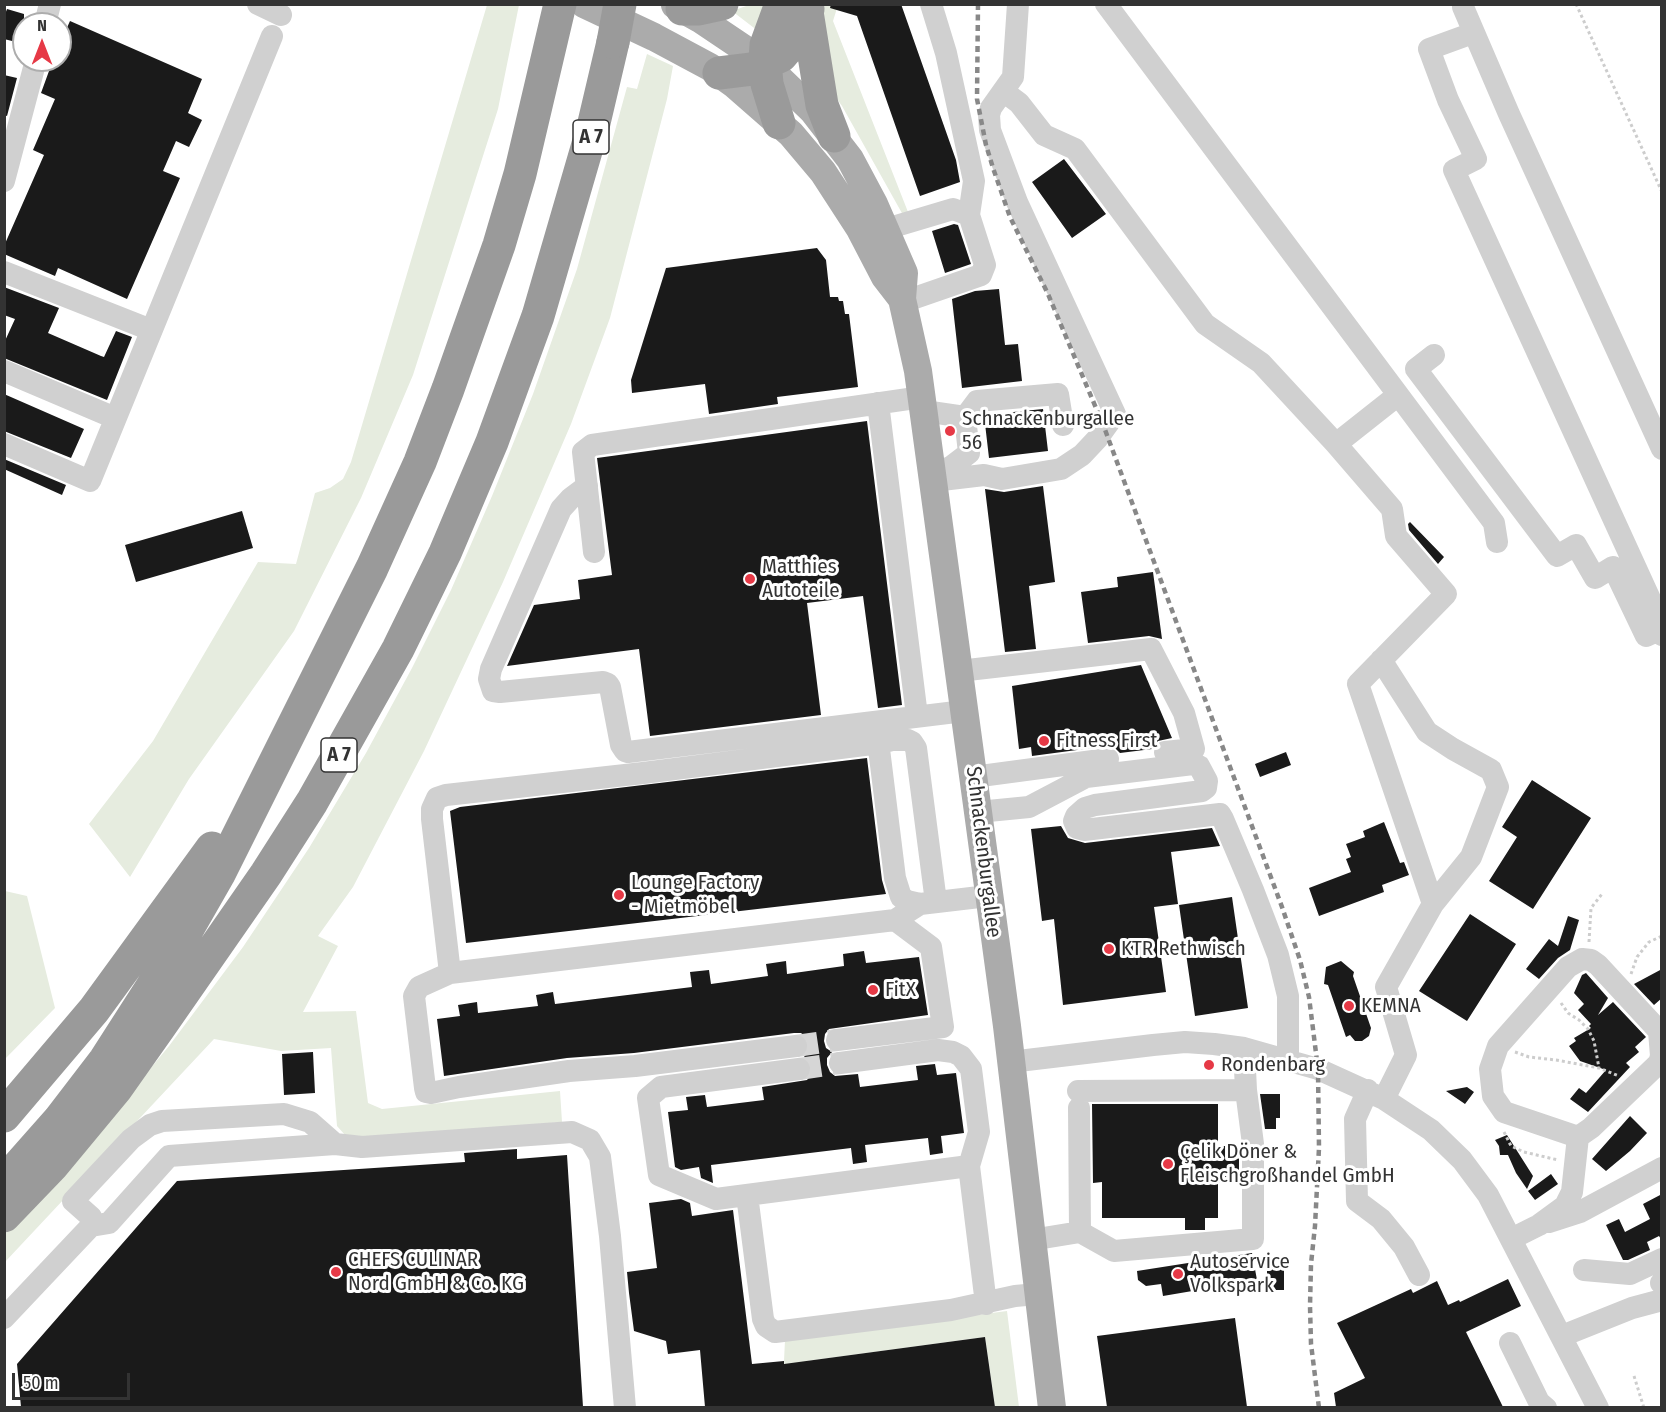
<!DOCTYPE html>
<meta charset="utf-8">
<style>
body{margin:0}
#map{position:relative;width:1666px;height:1412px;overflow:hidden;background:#fff;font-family:"Fira Sans Condensed",sans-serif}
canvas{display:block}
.frame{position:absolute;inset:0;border:6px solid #333;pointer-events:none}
.north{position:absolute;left:12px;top:12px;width:60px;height:60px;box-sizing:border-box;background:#fff;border:2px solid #adadad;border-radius:50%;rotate:0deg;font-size:16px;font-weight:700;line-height:24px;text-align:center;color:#333}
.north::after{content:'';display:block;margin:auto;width:21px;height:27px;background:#e63946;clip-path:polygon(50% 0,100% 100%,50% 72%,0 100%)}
.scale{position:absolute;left:12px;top:1373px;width:118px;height:27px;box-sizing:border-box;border:3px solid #333;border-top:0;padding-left:8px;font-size:18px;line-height:21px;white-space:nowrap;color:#333;-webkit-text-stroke:4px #fff;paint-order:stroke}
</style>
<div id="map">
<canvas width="1666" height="1412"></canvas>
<div class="frame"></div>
<div class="north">N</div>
<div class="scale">50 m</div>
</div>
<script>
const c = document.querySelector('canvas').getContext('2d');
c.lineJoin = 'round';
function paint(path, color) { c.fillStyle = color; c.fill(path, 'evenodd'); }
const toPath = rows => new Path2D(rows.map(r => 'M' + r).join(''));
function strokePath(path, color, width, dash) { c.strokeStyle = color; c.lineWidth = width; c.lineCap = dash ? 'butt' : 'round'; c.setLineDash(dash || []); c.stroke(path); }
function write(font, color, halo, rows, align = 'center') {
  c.font = font + ' "Fira Sans Condensed",sans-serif'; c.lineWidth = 6; c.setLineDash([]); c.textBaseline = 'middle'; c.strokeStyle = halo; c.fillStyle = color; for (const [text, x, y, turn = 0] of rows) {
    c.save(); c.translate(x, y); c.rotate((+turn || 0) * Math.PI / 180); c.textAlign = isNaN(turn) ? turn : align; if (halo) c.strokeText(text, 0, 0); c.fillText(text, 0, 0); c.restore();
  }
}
paint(toPath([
 [487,5,519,5,498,109,413,375,361,498,294,631,189,779,130,877,89,824,153,741,258,562,296,564,315,493,330,488,343,479,351,462],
 [749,5,769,5,758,31,732,11],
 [820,5,838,5,833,21,908,212,903,215,842,106,829,88],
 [647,54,673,66,667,99,610,318,571,424,503,582,424,751,353,887,318,936,338,946,303,1012,356,1011,368,1103,382,1109,560,1091,562,1122,359,1138,345,1135,337,1126,331,1048,281,1051,214,1039,5,1262,5,1234,86,1146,169,1046,243,947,309,848,366,753,412,668,451,590,492,496,533,394,577,269,627,87,637,89],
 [5,891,27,896,55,1008,5,1059],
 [1007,1311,1019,1407,995,1407,985,1337,807,1361,790,1400,784,1361,785,1340]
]), '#e6ecdf');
paint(toPath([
 [831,4,901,4,956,160,960,182,920,196,857,16,830,8],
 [7,9,24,14,24,44,4,39,4,17],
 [70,21,202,79,188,113,202,120,189,147,176,141,163,171,180,178,127,299,58,268,55,276,4,254,4,246,44,155,33,150,55,99,41,93,53,60,60,60,60,43],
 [4,75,17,78,7,116,4,115],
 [1064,159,1106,214,1072,238,1032,182],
 [954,224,958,225,971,264,945,273,932,231],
 [817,248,826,260,830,297,838,297,839,301,843,301,845,314,849,314,858,387,777,397,778,404,709,414,705,384,632,393,631,380,666,268],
 [4,287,59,308,48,333,101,356,104,357,116,331,132,337,107,400,4,358,4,343,15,319,4,315],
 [999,289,1005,345,1018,344,1022,381,962,388,952,299,975,291],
 [4,394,84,429,71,458,4,431],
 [1043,409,1048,451,989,458,984,415],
 [867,421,902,705,878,708,863,596,807,603,821,715,650,736,639,649,507,666,534,605,580,599,578,580,612,575,597,458],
 [4,459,66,485,62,495,4,469],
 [1043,486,1055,582,1029,586,1036,649,1005,652,985,489,1004,492],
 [242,511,253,548,136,582,125,545],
 [1410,522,1444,557,1438,564,1409,530,1408,524],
 [1153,572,1162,639,1149,636,1088,643,1081,592,1118,587,1117,577],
 [1141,665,1172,738,1158,741,1152,749,1120,753,1114,747,1107,746,1032,756,1031,747,1019,749,1012,686],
 [1286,752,1291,765,1260,777,1255,764],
 [867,758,882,880,886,894,466,943,450,811,460,807],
 [1532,780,1591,818,1533,909,1489,881,1517,837,1502,827],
 [1384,822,1400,863,1404,862,1409,875,1382,885,1384,892,1319,916,1309,888,1351,872,1346,859,1351,857,1346,844,1365,837,1363,831],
 [1061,826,1068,838,1085,843,1212,828,1220,846,1171,852,1178,904,1154,907,1166,992,1063,1005,1054,919,1042,921,1031,829],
 [1232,897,1248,1008,1195,1016,1179,905],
 [1470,914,1516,944,1467,1021,1419,991],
 [1568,916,1579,920,1570,950,1558,958,1539,979,1526,969,1549,939,1558,946],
 [864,951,866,963,919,957,928,1015,829,1029,825,1034,824,1041,826,1048,832,1052,827,1058,827,1065,830,1072,835,1076,858,1074,860,1087,918,1080,916,1066,935,1064,937,1075,956,1073,964,1133,941,1136,943,1153,930,1155,928,1138,865,1145,867,1162,853,1164,851,1148,711,1165,713,1183,701,1178,699,1167,681,1170,675,1167,668,1112,688,1110,686,1097,705,1095,707,1107,764,1100,762,1087,807,1080,811,1075,812,1068,810,1061,804,1057,809,1051,809,1044,806,1037,801,1033,794,1033,634,1053,567,1058,444,1076,437,1019,460,1016,458,1005,477,1002,478,1013,538,1006,536,995,553,992,555,1004,692,987,690,972,709,970,711,984,768,976,766,964,786,961,787,974,844,966,843,954],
 [1341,961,1354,972,1353,976,1371,1028,1369,1036,1362,1041,1355,1041,1350,1035,1346,1037,1328,985,1324,984,1326,967],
 [1662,969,1662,998,1654,1005,1634,984],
 [1586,973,1608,998,1598,1015,1613,1002,1646,1037,1635,1047,1639,1052,1626,1063,1630,1067,1588,1112,1570,1099,1579,1088,1586,1093,1606,1070,1580,1061,1569,1046,1576,1041,1574,1038,1591,1028,1589,1026,1591,1024,1578,1010,1584,1004,1574,993,1582,975],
 [313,1052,315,1093,284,1095,282,1054],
 [1467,1087,1474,1092,1465,1104,1446,1091],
 [1260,1094,1280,1094,1280,1118,1276,1118,1276,1129,1265,1129],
 [1092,1104,1218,1104,1218,1146,1239,1146,1239,1183,1218,1183,1218,1218,1205,1218,1205,1230,1185,1230,1185,1218,1102,1218,1102,1182,1093,1183],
 [1630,1116,1647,1133,1630,1151,1606,1171,1592,1159],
 [1507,1135,1533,1176,1527,1189,1516,1173,1508,1155,1500,1155,1499,1146,1495,1140],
 [517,1149,517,1159,567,1155,583,1407,21,1407,17,1364,177,1181,465,1162,464,1153],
 [1551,1174,1558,1184,1535,1200,1528,1191],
 [1662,1194,1662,1241,1659,1236,1647,1242,1650,1250,1628,1260,1623,1260,1606,1225,1619,1219,1625,1232,1650,1219,1643,1204],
 [681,1199,690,1203,692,1216,733,1210,752,1364,784,1361,784,1364,985,1337,995,1407,705,1407,700,1350,668,1354,666,1341,634,1331,629,1293,627,1272,657,1268,649,1203],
 [1252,1253,1257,1280,1163,1296,1161,1284,1146,1286,1138,1280,1137,1271],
 [1267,1269,1284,1269,1284,1290,1267,1290],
 [1508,1279,1521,1306,1466,1332,1503,1407,1336,1407,1334,1393,1365,1378,1337,1323,1411,1289,1413,1293,1437,1281,1448,1305,1459,1300,1460,1302],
 [1235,1318,1247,1407,1107,1407,1097,1336]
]), '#1a1a1a');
strokePath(toPath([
 [796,1046,837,1040],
 [799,1069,840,1063]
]), '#d6d6d6', 22, [22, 11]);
strokePath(toPath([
 [1576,4,1662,192],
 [1589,942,1591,908,1602,894],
 [1631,974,1637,957,1649,942,1662,936],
 [1561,1003,1568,1013,1579,1020,1588,1029,1594,1041,1599,1068],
 [1515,1052,1529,1057,1556,1060,1599,1068,1619,1076],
 [1504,1132,1511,1146,1524,1152,1558,1160],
 [1634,1376,1644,1408]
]), '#cdcdcd', 3, [3, 3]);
strokePath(toPath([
 [258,4,281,15],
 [931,4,946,53,974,181,969,215],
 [1106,4,1494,523,1497,542],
 [1463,7,1509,114,1662,449],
 [45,24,50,4],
 [1473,33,1429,49,1448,100,1476,159,1454,170,1656,612,1662,635],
 [1003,91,1019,103,1044,135,1075,149,1205,324,1261,363,1336,444,1392,509,1396,536,1446,594,1358,684,1433,904,1386,987,1406,1055,1384,1099],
 [4,181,36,60],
 [886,229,953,209,969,215,985,265,981,275,903,302],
 [4,272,151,330],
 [1434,355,1416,369,1557,556,1576,545,1595,578,1613,567,1646,636,1659,630],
 [4,371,115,418],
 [878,403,917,716],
 [924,411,965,417,969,453,952,466,932,476],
 [965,417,977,401,1058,394,1063,425],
 [4,444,90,481,272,36],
 [1336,444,1398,395],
 [933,481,984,475,1002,479,1061,469,1082,455,1097,439,1115,414,1017,202,990,130,989,115,991,108,1013,77,1018,4],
 [587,486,571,498,561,509,491,669,489,679,493,691,500,692,603,682,608,684,610,687,621,745,625,751,628,752,964,711],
 [594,552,583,452,592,445,922,397],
 [1381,660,1427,732,1453,749,1491,770,1498,787,1471,857,1433,904],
 [959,671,1151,649,1184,713,1194,749,1165,752],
 [973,777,1108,759],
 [978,812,1029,807,1086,777,1193,764,1199,766,1207,781,1206,788,1202,791,1095,805,1085,808,1076,816,1074,821,1077,828,1084,830,1220,814,1223,819,1253,890,1278,955,1288,996,1288,1060],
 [920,904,907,901,901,897,895,878,879,749,880,743,892,740,908,740,912,742,916,748,936,902],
 [450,973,432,819,432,809,437,798,446,795,643,773,880,743],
 [837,1040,943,1027,931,947,895,920],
 [796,1046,635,1066,569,1071,459,1087,431,1093,426,1092,425,1088,414,996,419,987,450,973,895,920,920,904,988,896],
 [1010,1062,1153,1045,1185,1042,1214,1044,1244,1048,1318,1069,1384,1099,1431,1130,1462,1160,1488,1195,1598,1408],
 [840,1063,938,1050,953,1052,961,1056,971,1069,979,1132,969,1166],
 [799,1069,661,1087,648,1098,659,1175,716,1199,969,1166,986,1304],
 [1368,1090,1355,1119,1357,1201,1381,1219,1404,1247,1419,1275],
 [1078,1091,1246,1090],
 [747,1195,763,1319,766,1326,775,1332,951,1310,1015,1296,1037,1294],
 [1549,1222,1580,1212,1662,1168],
 [91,1226,91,1217,73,1201,131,1139,150,1125,162,1121,284,1114,310,1122,335,1144],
 [1080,1232,1114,1251,1253,1239,1253,1144,1246,1090,1244,1048],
 [1511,1239,1539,1225,1565,1206,1572,1192,1578,1137,1591,1128,1659,1063,1661,1056,1659,1031,1598,965,1591,960,1582,959,1568,967,1498,1046,1490,1069,1493,1096,1504,1112,1578,1137],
 [1031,1240,1080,1232,1079,1108],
 [1584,1270,1630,1274,1662,1259],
 [1661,1283,1662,1283],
 [4,1318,91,1226,109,1223,169,1156,335,1144,362,1147,572,1132,590,1140,600,1157,610,1236,625,1408],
 [1562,1336,1632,1308,1662,1300],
 [1510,1343,1539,1402,1546,1408]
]), '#d0d0d0', 22);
strokePath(toPath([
 [584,4,654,37,710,67,735,85,791,134,823,172,860,229,885,277,902,299],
 [675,5,700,19,758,58,813,111,850,159,874,204,904,273,902,299,918,371,978,812,1007,1026,1052,1408]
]), '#ababab', 28);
strokePath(toPath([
 [682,9,699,9,722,4],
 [807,12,822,105,834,136],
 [719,73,752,69,781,56,799,35,808,9],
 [779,123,767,84,765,60,766,45,781,4],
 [4,1116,94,1010,212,848],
 [4,1182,59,1120,105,1060,175,951,219,874,372,568,420,462,448,389,499,245,520,174,560,4],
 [4,1216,53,1165,116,1089,159,1028,266,874,312,802,398,649,445,553,492,442,538,316,593,127,613,42]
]), '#9a9a9a', 33);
strokePath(toPath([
 [978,4,977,99,986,145,993,168,1010,217,1048,294,1104,427,1282,907,1300,960,1309,997,1318,1069,1319,1148,1315,1226,1311,1264,1310,1306,1311,1344,1319,1408]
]), '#888', 4.5, [6, 4.5]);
strokePath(toPath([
 [613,42,620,4]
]), '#9a9a9a', 33);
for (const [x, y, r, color] of [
 [950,431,6,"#e63946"],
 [750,579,6,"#e63946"],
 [1044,741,6,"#e63946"],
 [619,895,6,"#e63946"],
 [1109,949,6,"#e63946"],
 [873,990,6,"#e63946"],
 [1349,1006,6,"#e63946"],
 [1209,1065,6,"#e63946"],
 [1168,1164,6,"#e63946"],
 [336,1272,6,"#e63946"],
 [1178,1274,6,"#e63946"]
]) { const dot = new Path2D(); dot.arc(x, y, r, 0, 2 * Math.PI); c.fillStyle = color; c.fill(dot); strokePath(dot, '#fff', 2); }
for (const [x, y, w] of [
 [591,137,36],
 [339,755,36]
]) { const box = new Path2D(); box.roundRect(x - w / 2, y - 17, w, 34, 4.5); c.fillStyle = '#fff'; c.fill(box); strokePath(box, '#333', 1.5); }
write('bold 20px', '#333', null, [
 ["A 7",591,137],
 ["A 7",339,755]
]);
write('21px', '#333', '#fff', [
 ["Schnackenburgallee",962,419],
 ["56",962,443],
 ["Matthies",762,567],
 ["Autoteile",762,591],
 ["Fitness First",1056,741],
 ["Lounge Factory",631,883],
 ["- Mietmöbel",631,907],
 ["KTR Rethwisch",1121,949],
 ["FitX",885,990],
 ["KEMNA",1361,1006],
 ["Rondenbarg",1221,1065],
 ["Çelik Döner &",1180,1152],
 ["Fleischgroßhandel GmbH",1180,1176],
 ["CHEFS CULINAR",348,1260],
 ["Nord GmbH & Co. KG",348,1284],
 ["Autoservice",1190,1262],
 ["Volkspark",1190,1286]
], 'left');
write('21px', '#333', '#fff', [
 ["Schnackenburgallee",983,852,83]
]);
</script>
